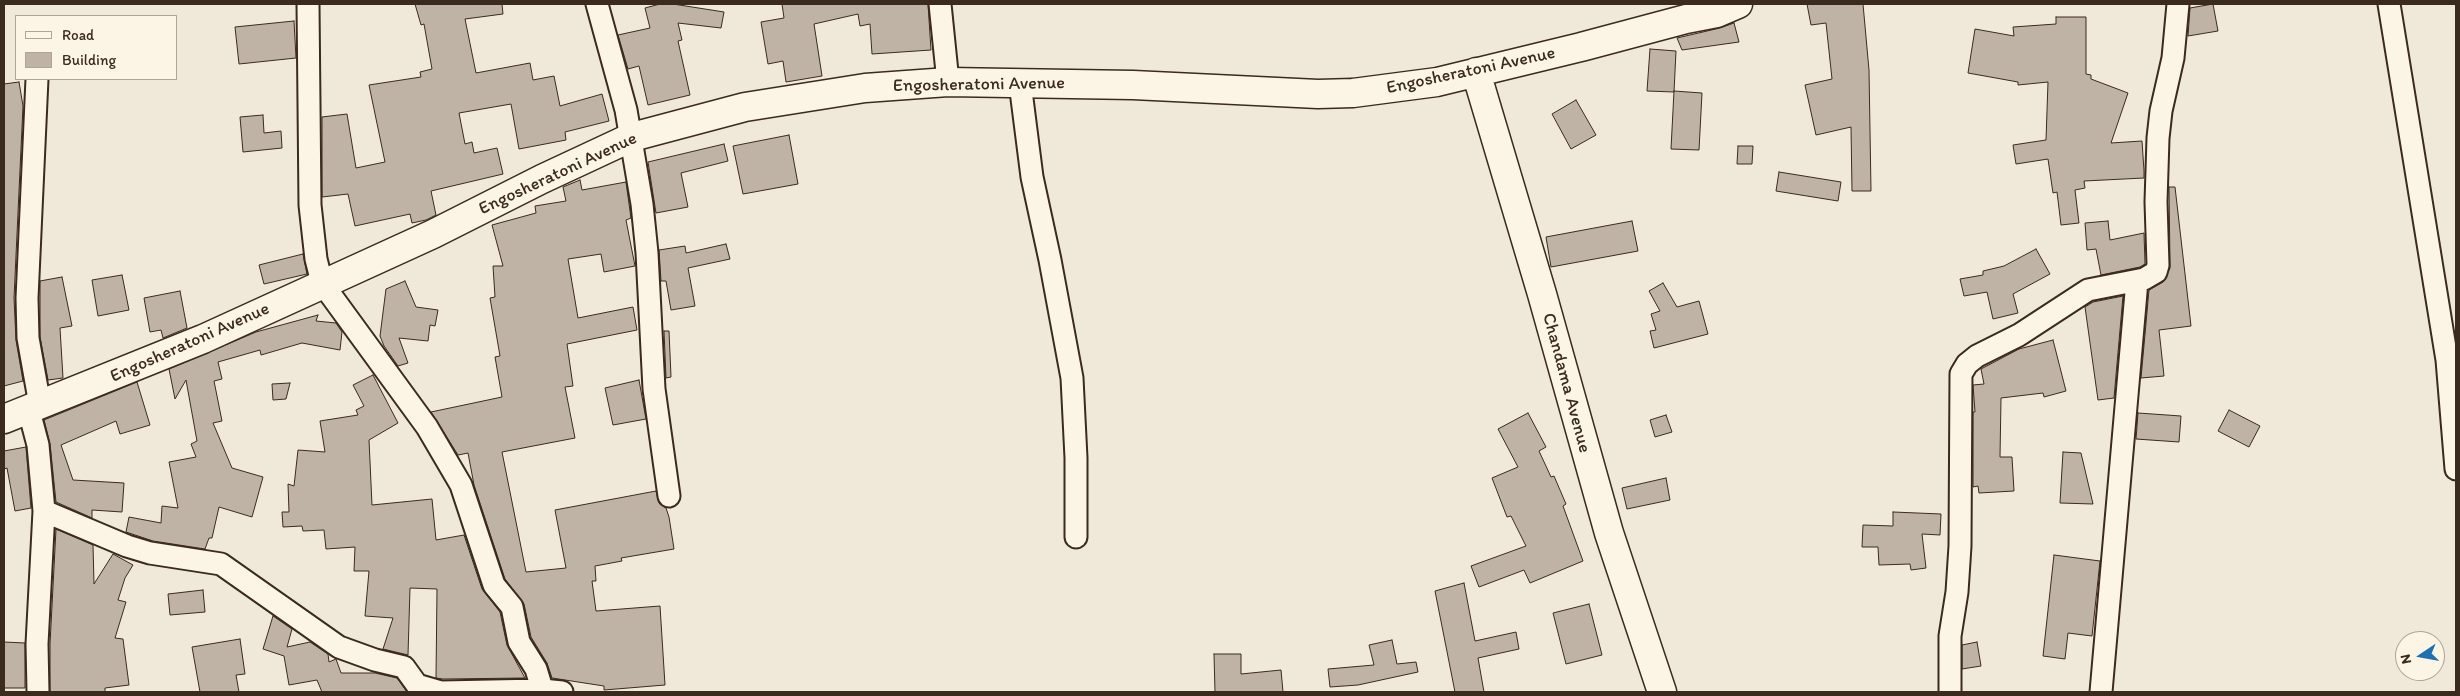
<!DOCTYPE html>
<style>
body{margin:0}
#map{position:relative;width:2460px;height:696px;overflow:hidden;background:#f0e9d9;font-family:Itim,sans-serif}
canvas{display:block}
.frame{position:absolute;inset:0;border:5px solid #3b2a1e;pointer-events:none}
.legend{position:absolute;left:15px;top:15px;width:162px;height:65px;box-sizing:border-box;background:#fcf5e5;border:1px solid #afa495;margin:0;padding:6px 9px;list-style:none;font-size:15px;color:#3b2a1e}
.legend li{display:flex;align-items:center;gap:10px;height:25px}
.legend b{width:25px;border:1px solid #afa495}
.north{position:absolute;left:2395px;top:631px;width:50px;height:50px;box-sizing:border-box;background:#fcf5e5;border:1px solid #afa495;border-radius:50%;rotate:258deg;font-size:14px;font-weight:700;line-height:20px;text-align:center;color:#3b2a1e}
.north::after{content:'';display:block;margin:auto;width:18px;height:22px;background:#1f6fb2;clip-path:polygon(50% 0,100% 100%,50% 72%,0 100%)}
</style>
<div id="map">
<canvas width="2460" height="696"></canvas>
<div class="frame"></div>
<ul class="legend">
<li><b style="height:6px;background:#fcf5e5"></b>Road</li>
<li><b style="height:14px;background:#beb3a4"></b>Building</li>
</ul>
<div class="north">N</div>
</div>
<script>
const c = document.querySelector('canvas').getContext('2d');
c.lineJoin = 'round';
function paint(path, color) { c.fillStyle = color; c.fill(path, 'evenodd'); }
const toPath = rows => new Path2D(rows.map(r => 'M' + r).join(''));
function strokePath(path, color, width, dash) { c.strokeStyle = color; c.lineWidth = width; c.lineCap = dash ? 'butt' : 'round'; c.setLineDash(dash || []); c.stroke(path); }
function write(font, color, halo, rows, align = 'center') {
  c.font = font + ' Itim,sans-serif'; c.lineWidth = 4; c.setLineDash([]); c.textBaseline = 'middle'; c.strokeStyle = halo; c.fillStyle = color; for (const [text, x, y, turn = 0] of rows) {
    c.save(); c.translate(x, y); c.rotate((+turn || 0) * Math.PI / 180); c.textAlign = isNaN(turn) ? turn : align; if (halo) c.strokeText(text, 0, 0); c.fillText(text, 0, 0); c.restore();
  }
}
const building = toPath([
 [415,4,502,4,503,14,465,19,476,73,530,63,533,80,554,76,560,106,602,94,609,121,565,132,566,140,519,149,511,104,459,113,465,144,472,142,474,153,497,148,503,174,431,191,436,215,426,220,412,223,410,214,355,226,348,194,322,197,322,117,347,114,356,168,385,162,369,85,421,77,420,72,432,69,424,24,421,25,415,4],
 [660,4,673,4,724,12,721,28,678,23,682,40,678,41,690,95,648,105,639,66,628,69,618,35,650,28,645,8,660,4],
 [782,4,928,4,931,50,872,54,870,24,860,26,858,14,814,24,822,76,786,82,783,61,768,64,761,22,784,18,782,4],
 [1807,4,1863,4,1869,70,1871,191,1852,191,1851,127,1816,135,1805,85,1832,79,1826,23,1811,25,1807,4],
 [2213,4,2218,31,2188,36,2190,8,2213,4],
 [2056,17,2086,17,2086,74,2091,75,2091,79,2128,93,2111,143,2142,141,2144,171,2144,178,2084,181,2085,188,2075,190,2079,223,2061,225,2057,192,2053,193,2048,159,2016,164,2013,145,2046,140,2048,82,2018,85,2018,82,1968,73,1975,29,2014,36,2013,27,2056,24,2056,17],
 [294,21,296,58,239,64,235,27,294,21],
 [1734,23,1739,42,1682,50,1677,38,1720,28,1734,23],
 [1650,49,1676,51,1674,92,1647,91,1650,49],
 [19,82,23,106,14,298,16,340,23,381,4,386,4,84,19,82],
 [1674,91,1702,93,1699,150,1671,149,1674,91],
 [1576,100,1596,135,1571,149,1552,114,1576,100],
 [263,115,264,133,281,131,282,148,243,152,240,117,263,115],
 [789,135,798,184,743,194,733,146,789,135],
 [724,144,728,161,681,173,688,207,656,213,648,162,724,144],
 [1738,146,1753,146,1752,164,1737,164,1738,146],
 [1779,172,1841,182,1838,201,1776,191,1779,172],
 [580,180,582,190,626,182,631,218,626,220,635,266,604,272,601,254,568,259,578,318,633,307,637,330,567,344,573,386,565,387,575,438,502,452,526,572,566,568,555,510,656,491,659,503,666,508,669,517,674,549,621,558,622,561,595,566,596,581,592,581,596,611,660,606,665,685,604,690,604,686,552,678,547,663,531,637,524,604,505,579,474,485,468,453,458,455,431,412,502,397,495,357,500,356,490,298,495,297,493,266,503,266,492,225,536,213,535,206,566,201,563,187,580,180],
 [2169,187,2175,187,2191,326,2159,330,2164,376,2141,378,2149,290,2163,282,2170,268,2169,187],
 [1632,221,1638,251,1551,267,1546,237,1632,221],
 [2108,221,2110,240,2144,233,2145,264,2140,267,2101,275,2096,249,2087,250,2085,223,2108,221],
 [726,244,730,259,688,268,695,306,671,310,666,281,661,281,659,250,685,246,686,253,726,244],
 [2036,249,2050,274,2013,294,2018,313,1993,319,1987,292,1964,296,1960,279,1983,275,1983,271,2004,266,2036,249],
 [303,254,307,274,264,284,259,265,303,254],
 [122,275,129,310,98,316,92,280,122,275],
 [62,277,72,326,60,328,63,378,48,380,40,337,40,281,62,277],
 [405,281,416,307,438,310,435,326,430,325,428,341,399,338,408,363,398,366,384,346,380,336,386,289,405,281],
 [1663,283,1677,307,1699,301,1708,334,1654,348,1650,331,1656,330,1651,314,1660,311,1649,291,1663,283],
 [180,291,187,328,163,338,161,330,150,332,144,298,180,291],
 [2123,296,2114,398,2098,400,2085,307,2093,302,2123,296],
 [318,315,316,321,336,323,342,332,340,350,302,343,261,355,260,350,218,362,222,379,214,381,222,421,213,423,232,468,263,477,252,517,219,507,212,538,209,538,205,549,153,541,126,532,129,517,161,523,162,506,178,508,169,462,196,457,191,444,197,441,186,380,175,399,169,369,256,332,318,315],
 [664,331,669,331,671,377,666,378,664,331],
 [2053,340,2066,391,2044,397,2043,393,2001,398,2000,457,2012,457,2014,491,1979,493,1978,486,1973,487,1973,412,1975,412,1973,385,1984,384,1981,369,2019,349,2053,340],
 [373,375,398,423,369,440,372,505,432,499,436,540,464,535,482,589,500,612,507,645,525,678,443,679,436,678,437,589,410,588,408,655,383,649,393,618,365,616,369,571,354,571,355,547,326,549,324,530,303,531,302,526,283,527,282,512,289,512,288,484,294,486,298,450,325,452,320,421,358,415,356,410,364,406,353,385,373,375],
 [639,380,646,419,613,425,605,388,639,380],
 [137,382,150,425,120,434,116,421,61,445,73,480,124,483,122,512,92,510,92,518,56,502,50,444,44,420,137,382],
 [290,383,286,399,273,400,272,384,290,383],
 [2229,410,2260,426,2249,447,2218,431,2229,410],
 [1528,413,1546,447,1539,451,1551,477,1554,476,1566,504,1563,506,1583,561,1530,583,1524,570,1479,587,1471,566,1526,546,1511,516,1507,517,1492,478,1518,467,1498,429,1528,413],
 [2138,413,2181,416,2179,442,2136,439,2138,413],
 [1666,415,1672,432,1655,437,1650,420,1666,415],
 [26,447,31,508,15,511,7,468,4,469,4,451,26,447],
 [2063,452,2081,453,2093,504,2060,503,2063,452],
 [1666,478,1670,500,1627,509,1622,488,1666,478],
 [1893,512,1941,514,1940,535,1922,534,1926,568,1911,570,1910,564,1879,565,1878,547,1862,547,1863,525,1893,526,1893,512],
 [56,529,93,545,94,584,113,554,133,565,125,578,118,600,126,602,115,638,123,639,129,685,105,688,105,692,50,692,50,644,56,529],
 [2054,555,2100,561,2092,636,2068,633,2065,659,2043,656,2054,555],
 [1464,583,1475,641,1516,632,1519,649,1478,658,1484,692,1455,692,1435,591,1464,583],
 [203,590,205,612,170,615,168,594,203,590],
 [1589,604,1602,655,1566,664,1553,613,1589,604],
 [273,616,292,629,287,647,310,642,328,654,329,662,336,659,341,673,375,673,397,678,407,692,322,692,317,680,289,685,284,656,263,649,273,616],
 [240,639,245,674,236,675,239,692,200,692,192,647,240,639],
 [1392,640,1397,664,1416,662,1418,672,1358,685,1330,687,1328,669,1374,665,1369,645,1392,640],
 [4,642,25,643,25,688,4,688,4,642],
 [1977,642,1981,666,1962,669,1962,645,1977,642],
 [1214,654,1241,654,1241,674,1281,670,1283,692,1215,692,1214,654]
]);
paint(building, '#beb3a4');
strokePath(building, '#3b2a1e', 1);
const street = toPath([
 [308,4,310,205,316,259,322,283,427,427,461,485,494,585,512,607,519,642,536,669,543,692],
 [597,4,626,110,642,204,647,253,654,389,669,496],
 [940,4,948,82],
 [2389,4,2447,360,2456,469],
 [37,79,27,298,28,338,40,405],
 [1020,83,1032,177,1050,260,1072,378,1076,458,1076,537],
 [29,411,38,445,44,511,37,644,38,692],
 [44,511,127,546,150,553,221,564,339,647,375,660,404,667,417,685,441,692,542,690,562,692],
 [1950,692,1950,636,1957,592,1960,546,1961,374,1967,364,1977,356,2019,335,2088,290,2144,279,2156,272,2158,265,2156,202,2158,138,2161,111,2173,58,2178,4],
 [2101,692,2137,281]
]);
const secondary = toPath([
 [1476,72,1542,294,1609,533,1662,692],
 [4,419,203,339,433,234,542,179,632,137,745,107,865,88,948,82,1133,85,1318,94,1353,93,1437,82,1581,47,1686,19,1717,13,1738,4]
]);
strokePath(street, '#3b2a1e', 25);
strokePath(secondary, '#3b2a1e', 31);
strokePath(street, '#fcf5e5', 21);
strokePath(secondary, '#fcf5e5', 28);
write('18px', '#3b2a1e', '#fcf5e5', [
 ["Engosheratoni Avenue",1471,71,-12],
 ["Engosheratoni Avenue",979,85,-1],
 ["Engosheratoni Avenue",558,174,-25],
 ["Engosheratoni Avenue",190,343,-24],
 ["Chandama Avenue",1566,383,75]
]);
</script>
